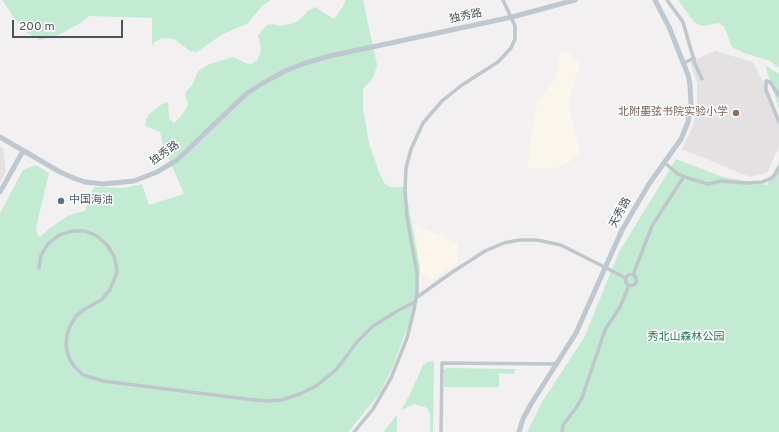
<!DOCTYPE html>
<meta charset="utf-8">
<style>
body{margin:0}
#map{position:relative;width:779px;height:432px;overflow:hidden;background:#f2f0f0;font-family:Overpass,sans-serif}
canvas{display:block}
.scale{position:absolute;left:12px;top:20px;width:111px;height:18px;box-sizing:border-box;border:2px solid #49535b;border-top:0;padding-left:5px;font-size:12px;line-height:14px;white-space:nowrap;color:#49535b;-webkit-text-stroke:3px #fff;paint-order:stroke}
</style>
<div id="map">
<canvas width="779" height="432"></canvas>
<div class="scale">200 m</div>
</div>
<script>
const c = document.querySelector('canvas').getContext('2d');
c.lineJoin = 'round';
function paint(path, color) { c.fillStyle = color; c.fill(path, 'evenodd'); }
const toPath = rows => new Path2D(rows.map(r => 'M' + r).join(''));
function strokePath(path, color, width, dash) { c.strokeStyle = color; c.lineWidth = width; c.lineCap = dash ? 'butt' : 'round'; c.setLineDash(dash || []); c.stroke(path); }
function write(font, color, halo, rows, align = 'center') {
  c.font = font + ' Overpass,"Noto Sans SC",sans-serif'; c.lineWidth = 3; c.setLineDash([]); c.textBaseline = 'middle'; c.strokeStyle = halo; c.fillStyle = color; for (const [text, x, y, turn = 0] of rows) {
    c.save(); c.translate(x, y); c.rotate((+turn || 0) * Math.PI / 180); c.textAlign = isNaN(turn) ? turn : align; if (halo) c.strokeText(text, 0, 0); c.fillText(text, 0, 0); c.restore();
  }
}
paint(toPath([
 [560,51,568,52,580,64,571,92,569,109,580,152,570,162,555,168,527,168,537,101,557,76],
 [415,224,458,244,458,262,432,280,420,272]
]), '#fbf6eb');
paint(toPath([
 [715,51,753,62,769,94,779,120,779,146,767,173,750,177,682,149,693,126,697,106,697,83,690,62],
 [0,147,3,148,6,171,0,183]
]), '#e3e1e1');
paint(toPath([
 [2,0,271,0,262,6,248,23,221,35,197,52,190,51,174,39,162,38,153,43,152,46,152,18,89,16,81,23,60,34,41,40,38,39,22,30,17,21,15,19],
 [346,0,363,0,377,65,373,78,363,89,363,109,369,143,380,175,385,184,390,187,405,187,420,268,416,304,391,371,379,394,359,419,348,432,0,432,0,213,23,170,36,165,49,173,36,228,37,234,40,237,50,228,66,217,76,213,85,211,91,192,95,187,124,188,142,184,149,205,184,194,163,145,160,132,145,126,146,120,149,114,162,104,168,102,169,119,174,123,181,116,188,105,185,93,192,85,199,70,210,64,233,57,248,64,251,64,257,60,260,54,261,48,258,35,267,25,273,24,279,26,291,24,298,21,309,10,315,7,334,19,342,8],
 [678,0,779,0,779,68,770,61,744,53,732,47,724,26,718,23,705,26,700,25,694,22],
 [765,65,779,74,779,109],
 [676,159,723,177,767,185,779,163,779,432,527,432,542,402,584,338,619,252],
 [434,361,433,432,430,432,430,415,428,409,425,407,414,404,401,410,410,394,423,365,427,362],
 [447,368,516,369,514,374,499,373,499,387,444,387,444,370],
 [397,415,397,432,383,432]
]), '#c3ebd3');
strokePath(toPath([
 [667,0,683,22,695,64,702,79],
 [684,63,694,58],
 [779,96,770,82,766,81,766,90,779,122],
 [665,163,678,174,688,178,708,184,721,181,747,183,762,182,770,179,774,176,779,167],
 [39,268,41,255,48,244,59,235,73,231,85,231,97,236,107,245,114,256,116,265,117,272,110,290,101,300,85,309,77,315,71,324,67,334,66,346,69,358,74,366,83,375,103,381,246,399,267,401,282,400,302,393,316,386,336,370,357,342,373,326,394,313,416,301],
 '625.5 280a5.5 5.5 0 1 1 11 0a5.5 5.5 0 1 1-11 0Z',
 [633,275,652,226,684,176],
 [416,298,451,273,485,251,504,243,519,240,537,240,561,245,626,278],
 [354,432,373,409,391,378,407,338,414,310,417,292,417,273,407,218,405,190,406,168,411,149,423,123,442,101,462,85,498,62,511,48,515,39,515,26,503,0],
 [441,432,442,363,557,364],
 [562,432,563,425,576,408,582,398,605,330,620,307,629,285]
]), '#bfc7cd', 3.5);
strokePath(toPath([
 [0,137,60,172,76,179,85,182,103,184,134,181,157,172,177,160,246,94,263,83,285,71,305,63,330,56,512,17,575,0],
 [0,192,23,151],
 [519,432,523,419,531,404,576,333,622,230,649,184,681,139,688,122,691,104,690,85,688,75,669,27,655,0]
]), '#bfc8d1', 5);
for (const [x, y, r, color] of [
 [736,113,4,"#8d6e63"],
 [61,201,4,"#5c6f8a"]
]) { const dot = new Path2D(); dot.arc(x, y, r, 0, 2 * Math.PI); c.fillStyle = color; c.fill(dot); strokePath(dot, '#fff', 1.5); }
write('11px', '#49535b', '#fff', [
 ["独秀路",466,17,-12],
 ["独秀路",165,154,-35],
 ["天秀路",621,213,-62]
]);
write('11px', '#785e54', '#fff', [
 ["北附墨弦书院实验小学",728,113]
], 'right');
write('11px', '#4e5e75', '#fff', [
 ["中国海油",69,201]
], 'left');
write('11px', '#20774d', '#fff', [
 ["秀北山森林公园",686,338]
]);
</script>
